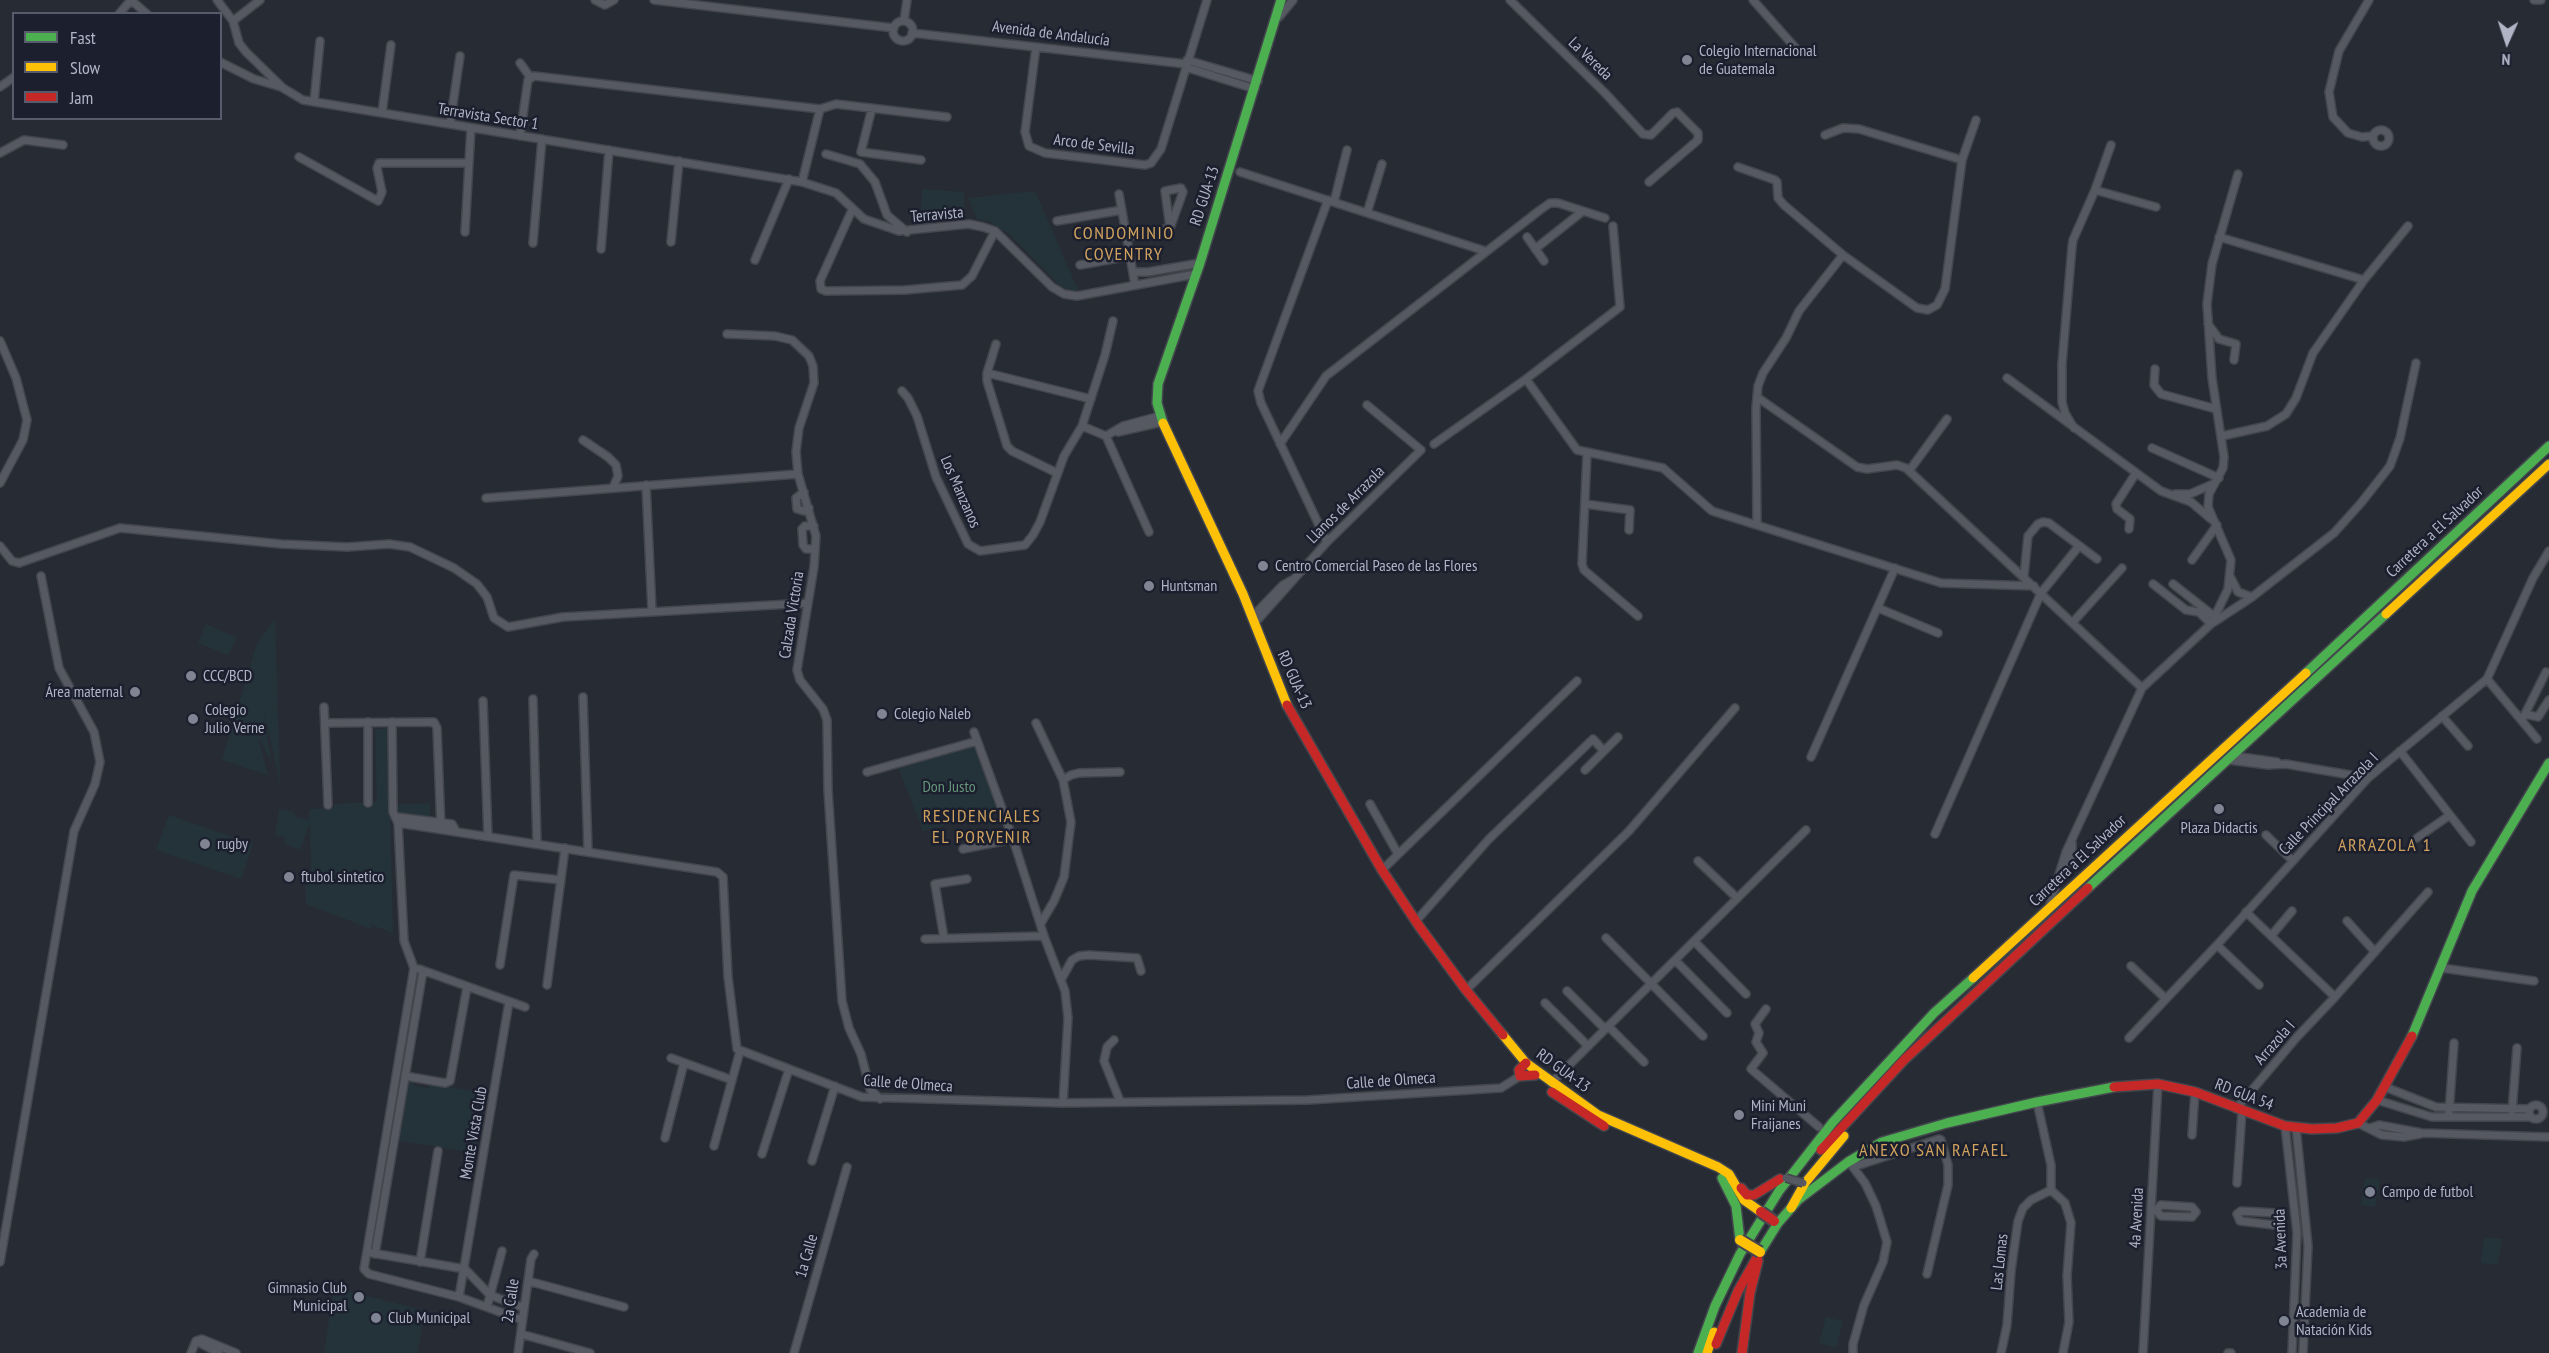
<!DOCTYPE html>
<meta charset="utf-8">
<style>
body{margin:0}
#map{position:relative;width:2549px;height:1353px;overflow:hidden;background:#272b34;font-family:"PT Sans Narrow",sans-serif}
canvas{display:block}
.legend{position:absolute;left:12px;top:12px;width:210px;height:108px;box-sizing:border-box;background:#1b1f2e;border:2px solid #575b6b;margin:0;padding:8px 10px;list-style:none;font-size:18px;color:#b0b5c6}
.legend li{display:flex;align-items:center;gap:12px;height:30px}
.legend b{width:30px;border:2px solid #575b6b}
.north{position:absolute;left:2477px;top:12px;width:60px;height:60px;-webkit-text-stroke:4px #1b1f2e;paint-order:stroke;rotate:183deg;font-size:16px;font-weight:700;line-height:24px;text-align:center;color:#b0b5c6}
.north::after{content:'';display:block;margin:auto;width:21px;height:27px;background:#b0b5c6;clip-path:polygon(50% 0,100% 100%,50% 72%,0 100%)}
</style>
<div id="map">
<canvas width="2549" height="1353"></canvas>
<ul class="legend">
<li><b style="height:8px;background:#4caf50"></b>Fast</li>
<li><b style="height:8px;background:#ffc107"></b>Slow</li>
<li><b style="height:8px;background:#c62828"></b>Jam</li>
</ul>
<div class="north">N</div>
</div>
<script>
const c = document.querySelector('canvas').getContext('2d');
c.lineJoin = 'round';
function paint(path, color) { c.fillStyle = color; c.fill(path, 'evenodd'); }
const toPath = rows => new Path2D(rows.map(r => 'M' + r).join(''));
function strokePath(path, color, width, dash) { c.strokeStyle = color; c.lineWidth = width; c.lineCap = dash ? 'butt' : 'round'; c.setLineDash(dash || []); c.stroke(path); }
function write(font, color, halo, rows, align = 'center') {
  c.font = font + ' "PT Sans Narrow",sans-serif'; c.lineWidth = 5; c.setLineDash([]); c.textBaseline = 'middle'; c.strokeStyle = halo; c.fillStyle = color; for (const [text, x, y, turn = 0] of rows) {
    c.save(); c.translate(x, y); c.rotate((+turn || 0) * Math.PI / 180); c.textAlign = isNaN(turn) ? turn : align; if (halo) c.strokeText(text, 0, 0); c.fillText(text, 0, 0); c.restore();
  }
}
paint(toPath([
 [922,189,964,192,965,216,921,221],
 [1035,191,1078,290,1070,291,1060,286,1009,234,990,222,977,219,968,198],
 [275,620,280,784,264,710,271,762,258,736,268,775,222,760,257,643],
 [206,624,237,638,228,655,198,643],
 [375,729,388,729,393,933,369,924,374,930,306,904,305,869,311,872,310,823,300,850,285,844,285,837,275,835,279,809,294,812,296,817,309,820,309,809,334,808,334,804,377,802],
 [977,741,1002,810,923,831,897,765],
 [430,803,430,819,392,813,391,805],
 [169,815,253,844,241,879,156,850],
 [404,1080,414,1082,414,1086,428,1088,430,1084,486,1093,484,1105,477,1105,474,1121,480,1122,475,1153,394,1140],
 [2365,1178,2380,1179,2375,1207,2361,1205],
 [2484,1237,2502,1239,2498,1265,2481,1263],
 [334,1288,424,1310,418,1353,324,1353],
 [1826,1317,1843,1321,1836,1348,1819,1343]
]), '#243339');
const street = toPath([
 [131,0,147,14],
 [217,0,233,21,239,43,246,52,283,88,303,100,802,182,836,193,864,219,899,231,969,224,983,227,995,231,1052,287,1064,294,1077,296,1196,274],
 [595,0,605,5,614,0],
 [654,0,894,28],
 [1510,0,1605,93,1643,134,1651,135,1673,113,1677,112,1698,133,1698,140,1649,182],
 [1753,0,1800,53],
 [2369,0,2339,51,2329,92,2333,117,2348,133,2362,137,2373,136],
 [2534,0,2541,0],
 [119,14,131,0],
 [1279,17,1293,0],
 [233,21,260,0],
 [904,21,907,0],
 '893 31a10 10 0 1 1 20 0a10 10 0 1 1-20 0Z',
 [912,33,1186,64],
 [1036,47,1025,132,1029,146,1045,153,1145,165,1151,163,1161,149,1207,0],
 [1187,60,1258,81],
 [220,62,254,79,281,87],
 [520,63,531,78],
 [1185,67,1255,89],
 [0,87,14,77],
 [314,102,320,41],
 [872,108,861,152,921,160],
 [382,113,391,45],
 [450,124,460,56],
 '2373 138a8 8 0 1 1 16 0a8 8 0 1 1-16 0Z',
 [1825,135,1843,128,1859,129,1962,160],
 [520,136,528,80,534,76,820,109,836,104,947,117],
 [0,153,24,140,63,145],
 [826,154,860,164,875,182,887,215,907,232],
 [299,157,378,201,382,192,377,168,379,163,469,163],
 [1738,167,1775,180,1777,182,1778,198,1784,205,1843,255,1917,308,1928,310,1937,305,1945,289,1962,160,1976,120],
 [1240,172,1485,251],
 [802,182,820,109],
 [2095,190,2156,207],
 [1119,194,1135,285],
 [1334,202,1347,150],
 [852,210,820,281,821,289,826,291,905,290,962,285,972,276,995,231],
 [1367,213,1382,164],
 [1057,221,1122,210],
 [465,232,471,128],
 [1127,237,1170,228,1183,192,1181,188,1165,191,1170,228],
 [1527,237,1544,261],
 [2219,237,2364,280],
 [671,242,679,161],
 [533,243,542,139],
 [601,249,609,150],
 [1535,249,1583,211],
 [755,260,789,179],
 [1080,265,1130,256],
 [1133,272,1148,272,1200,263],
 [2208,324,2219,339,2236,344,2234,360],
 [727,334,775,336,792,340,809,356,813,366,814,383,799,428,796,452,798,474,816,536,814,567,797,670,800,680,823,709,827,720,828,790,842,1001,849,1028,861,1054,870,1089,880,1099],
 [0,341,16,378,27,420,23,440,0,483],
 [996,344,987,373,987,381,1007,446,1012,451,1057,473],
 [2155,369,2154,385,2161,394,2216,409],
 [987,373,1091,399],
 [2007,378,2161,491,2191,502,2211,519],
 [1526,379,1577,450,1663,468,1712,511,1941,583,2034,586],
 [902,391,908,398,917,416,936,477,968,544,980,551,1025,545,1033,535,1040,522,1064,456,1082,426,1105,355,1113,321],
 [1757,397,1857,467,1867,469,1897,465,1906,468,2142,688],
 [1082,426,1106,436,1149,532],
 [2074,428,2065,413,2062,402,2062,364,2072,247,2073,240,2095,190,2111,145],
 [1118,432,1162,422],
 [1106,436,1123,426,1160,416],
 [2222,436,2267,426,2286,414,2296,398,2313,353,2364,280,2408,226],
 [583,440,608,457,616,465,618,476,613,488],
 [1280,444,1326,376,1540,210,1550,203,1558,203,1605,218],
 [1434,444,1526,379,1620,307,1613,226],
 [2152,448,2219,478],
 [1587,454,1582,564,1584,570,1638,616],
 [1909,471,1947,419],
 [646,485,652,611],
 [804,492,796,498,797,509,804,511,809,508],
 [2175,494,2190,494,2213,484],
 [486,498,798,474],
 [1585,504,1630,510,1629,530],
 [1757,524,1756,408,1758,386,1763,373,1786,338,1799,311,1843,255],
 [814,526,805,526,802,529,803,545,806,549,815,549],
 [2129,529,2130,519,2117,509,2116,504,2136,473],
 [1327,542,1261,403,1258,391,1328,200],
 [0,546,12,561,19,563,120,528,281,544,347,547,389,544,410,547,454,568,477,584,487,597,494,618,508,627,563,617,808,603],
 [2192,560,2217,525],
 [2024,576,2028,536,2038,524,2043,522,2049,523,2097,559],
 [2231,578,2238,592,2252,597],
 [2153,584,2186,610,2199,612,2211,624],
 [2173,584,2215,617],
 [1878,608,1938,633],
 [1252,617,1283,585,1292,580],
 [2073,622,2122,568],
 [2212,622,2228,589,2231,560,2208,507,2209,494,2223,468,2224,457,2212,378,2207,304,2212,264,2238,174],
 [1254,624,1327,542,1421,450,1367,405],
 [2487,679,2537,739],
 [583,697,588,851],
 [533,699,537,844],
 [483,701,488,837],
 [324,707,328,805],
 [2525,714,2538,717,2549,700],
 [2442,716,2468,746],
 [2522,720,2546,672],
 [368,722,368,803],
 [392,722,393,812,398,823,404,941,414,968,364,1269,369,1274,459,1297,522,1320],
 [325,723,434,722,437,728,441,829],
 [1036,723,1063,780,1071,822,1064,877,1054,901,1041,923],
 [974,732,1013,839,1044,936,1065,991,1068,1018,1063,1103],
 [2400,751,2471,842],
 [2234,756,2277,762],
 [1811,757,1895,568],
 [2229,760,2268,765,2286,764,2368,778],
 [1585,770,1618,737],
 [867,772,977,741],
 [1063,780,1071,775,1079,773,1120,772],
 [1370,804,1398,854],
 [397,817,452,824,456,831],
 [398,823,717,872,723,877,728,977,737,1049,862,1097,1063,1103,1308,1100,1501,1088,1520,1076],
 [1935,834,2041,593,2079,546],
 [2266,835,2293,861],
 [2417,838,2450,815],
 [963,849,1013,839],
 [1698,861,1737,898],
 [1382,870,1577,681],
 [2059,879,2072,855,2072,843],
 [2050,904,2066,852,2142,688,2211,624,2252,597,2334,533,2361,503,2390,466,2400,438,2416,363],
 [2246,912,2335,997],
 [1416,921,1489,839,1593,739,1604,751],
 [2347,921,2375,952],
 [2271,936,2292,911],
 [944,938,935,884,967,879],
 [1606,938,1703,1036],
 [925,939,1044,936],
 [1694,941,1746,994],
 [2217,945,2259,985],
 [1675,960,1727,1013],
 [500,965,514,875,561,880],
 [2131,966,2166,999],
 [2442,968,2534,981],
 [419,969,525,1007],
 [1062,978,1072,960,1079,956,1089,955,1137,958,1141,971],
 [547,985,565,848],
 [1466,990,1629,831,1735,708],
 [1567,991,1605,1029],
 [1545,1003,1588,1046],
 [1766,1009,1755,1024,1759,1033,1756,1042,1763,1053,1751,1069,1819,1127],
 [1608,1026,1644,1062],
 [2129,1038,2217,945,2368,778,2487,679,2533,578,2549,551],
 [1114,1040,1107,1047,1104,1061,1120,1101],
 [671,1058,732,1080],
 [405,1076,445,1083,450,1081,467,987],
 [1551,1083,1806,830],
 [2385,1087,2436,1107,2530,1109],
 [2377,1100,2432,1117,2531,1117],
 [2037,1102,2051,1165,2051,1190,2065,1203,2071,1223,2067,1276,2069,1322,2063,1353],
 '2529 1112a7 7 0 1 1 14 0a7 7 0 1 1-14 0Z',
 [2236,1109,2297,1037,2335,997,2428,892],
 [2512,1112,2517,1048],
 [2449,1113,2454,1043],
 [2358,1123,2382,1135,2404,1137,2420,1134],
 [2285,1126,2297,1233,2292,1353],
 [2296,1127,2308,1246,2303,1353],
 [2370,1128,2379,1125,2422,1133,2549,1137],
 [2192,1135,2195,1092],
 [665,1138,684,1063],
 [714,1146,740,1051],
 [762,1154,789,1069],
 [812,1161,835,1086],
 [1852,1166,1865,1183,1876,1206,1887,1242,1883,1262,1864,1305,1853,1344,1853,1353],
 [1853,1167,1939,1139,1941,1140,1948,1165,1948,1185,1927,1274],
 [2237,1183,2242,1111],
 [2161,1205,2192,1207,2196,1212,2192,1217,2161,1216,2156,1210,2161,1205],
 [2241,1211,2275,1213,2279,1219,2274,1225,2240,1221,2237,1214,2241,1211],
 [372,1253,465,1269,490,1295,524,1308],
 [375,1254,423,971],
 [0,1262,74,831,95,784,100,762,94,732,59,668,41,576],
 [420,1262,438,1151],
 [528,1281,624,1307],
 [459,1297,509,1002],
 [487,1307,502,1251],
 [521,1334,590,1353],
 [196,1341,202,1339,236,1353],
 [196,1341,219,1353],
 [191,1353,196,1341],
 [518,1353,531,1259,534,1254],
 [794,1353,847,1167],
 [2001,1353,2007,1325,2011,1271,2018,1221,2023,1208,2031,1200,2051,1190],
 [2143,1353,2158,1084],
 [2228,1353,2231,1353]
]);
const fast = toPath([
 [1163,423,1157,403,1158,384,1200,263,1281,0],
 [2306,673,2549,446],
 [2088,888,2386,614],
 [2412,1036,2472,891,2549,763],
 [1722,1178,1736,1206,1740,1240],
 [1760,1252,1778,1223,1798,1200,1848,1162,1882,1142,1947,1123,2037,1102,2114,1087],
 [1698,1353,1715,1306,1740,1254,1779,1191,1833,1122,1934,1013,1973,978]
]);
const slow = toPath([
 [1163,423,1243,594,1287,705],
 [2386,614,2549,464],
 [1973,978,2306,673],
 [1503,1035,1526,1063,1598,1115,1718,1167,1729,1174,1744,1200,1761,1212],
 [1791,1208,1805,1183,1844,1136],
 [1707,1353,1714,1332]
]);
const jam = toPath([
 [1287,705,1382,870,1419,926,1466,990,1503,1035],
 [1526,1063,1519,1070,1520,1076,1535,1075],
 [2114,1087,2158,1084,2195,1092,2285,1126,2312,1129,2337,1128,2358,1123,2377,1100,2412,1036],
 [1552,1092,1604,1126],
 [1821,1150,1905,1059,2088,888],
 [1741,1188,1747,1195,1754,1195,1780,1179],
 [1716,1344,1738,1291,1760,1252],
 [1742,1353,1750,1293,1758,1261]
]);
strokePath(street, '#43464d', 10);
strokePath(fast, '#43464d', 12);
strokePath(slow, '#43464d', 12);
strokePath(jam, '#43464d', 12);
strokePath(street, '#575962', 7);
strokePath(fast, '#4caf50', 9);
strokePath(slow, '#ffc107', 9);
strokePath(jam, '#c62828', 9);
const streetBridge = toPath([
 [1786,1178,1803,1183]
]);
const slowBridge = toPath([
 [1740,1240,1760,1252]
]);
const jamBridge = toPath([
 [1761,1212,1774,1221]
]);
strokePath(streetBridge, '#43464d', 10, []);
strokePath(slowBridge, '#444750', 14, []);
strokePath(jamBridge, '#444750', 14, []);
strokePath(streetBridge, '#575962', 7);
strokePath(slowBridge, '#ffc107', 10);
strokePath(jamBridge, '#c62828', 10);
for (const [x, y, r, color] of [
 [1687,60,6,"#808593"],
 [1263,566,6,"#808593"],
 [1149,586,6,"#808593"],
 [191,676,6,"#808593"],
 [135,692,6,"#808593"],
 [882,714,6,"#808593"],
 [193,719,6,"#808593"],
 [2219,809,6,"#808593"],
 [205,844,6,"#808593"],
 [289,877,6,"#808593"],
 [1739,1115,6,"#808593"],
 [2370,1192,6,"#808593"],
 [359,1297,6,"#808593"],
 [376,1318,6,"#808593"],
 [2284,1321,6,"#808593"]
]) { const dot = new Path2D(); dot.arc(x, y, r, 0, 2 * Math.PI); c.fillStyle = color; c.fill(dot); strokePath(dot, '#1b1f2e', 2); }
write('16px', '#b0b5c6', '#1b1f2e', [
 ["Avenida de Andalucía",1051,34,7],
 ["La Vereda",1590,59,44],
 ["Terravista Sector 1",488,117,9],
 ["Arco de Sevilla",1094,145,7],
 ["RD GUA-13",1205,196,-72],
 ["Terravista",937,215,-5],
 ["Los Manzanos",960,492,66],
 ["Llanos de Arrazola",1346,505,-45],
 ["Carretera a El Salvador",2435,532,-43],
 ["Calzada Victoria",792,615,-81],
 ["RD GUA-13",1294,680,66],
 ["Calle Principal Arrazola I",2329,804,-46],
 ["Carretera a El Salvador",2078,861,-43],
 ["Arrazola I",2275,1043,-49],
 ["RD GUA-13",1563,1071,36],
 ["Calle de Olmeca",1391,1081,-4],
 ["Calle de Olmeca",908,1084,4],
 ["RD GUA 54",2244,1095,21],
 ["Monte Vista Club",474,1133,-80],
 ["4a Avenida",2137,1218,-87],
 ["3a Avenida",2281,1239,-92],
 ["1a Calle",807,1256,-74],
 ["Las Lomas",2000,1262,-84],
 ["2a Calle",511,1301,-82]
]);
write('16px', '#b0b5c6', '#1b1f2e', [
 ["Colegio Internacional",1699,51],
 ["de Guatemala",1699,69],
 ["Centro Comercial Paseo de las Flores",1275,566],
 ["Huntsman",1161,586],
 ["CCC/BCD",203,676],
 ["Área maternal",123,692,"right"],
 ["Colegio",205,710],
 ["Julio Verne",205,728],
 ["Colegio Naleb",894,714],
 ["Plaza Didactis",2219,828,"center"],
 ["rugby",217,844],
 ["ftubol sintetico",301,877],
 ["Mini Muni",1751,1106],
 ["Fraijanes",1751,1124],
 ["Campo de futbol",2382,1192],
 ["Gimnasio Club",347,1288,"right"],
 ["Municipal",347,1306,"right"],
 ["Academia de",2296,1312],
 ["Natación Kids",2296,1330],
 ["Club Municipal",388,1318]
], 'left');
write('16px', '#67967a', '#1b1f2e', [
 ["Don Justo",949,787]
]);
c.letterSpacing = '1.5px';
write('18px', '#d2a35e', '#1b1f2e', [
 ["CONDOMINIO",1124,234],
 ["COVENTRY",1124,255],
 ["RESIDENCIALES",982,817],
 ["EL PORVENIR",982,838],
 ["ARRAZOLA 1",2385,846],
 ["ANEXO SAN RAFAEL",1934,1151]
]);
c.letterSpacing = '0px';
</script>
